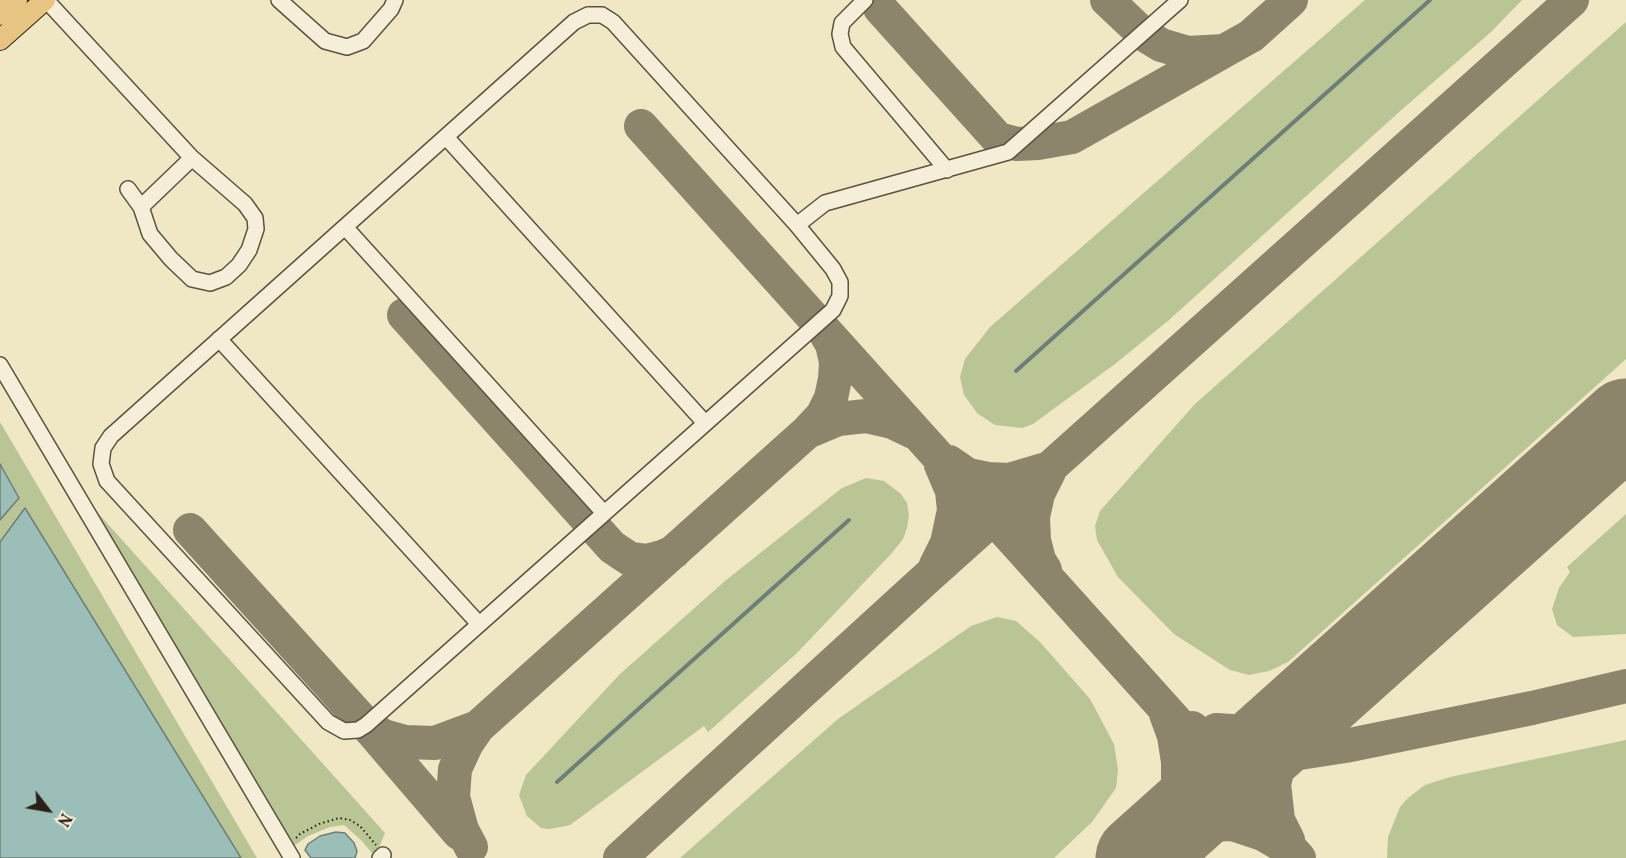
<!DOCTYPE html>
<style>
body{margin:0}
#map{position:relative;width:1626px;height:858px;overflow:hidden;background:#f0e7c4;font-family:Vollkorn,serif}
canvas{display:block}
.north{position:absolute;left:18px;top:780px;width:60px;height:60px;-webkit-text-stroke:4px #f5efd9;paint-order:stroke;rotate:121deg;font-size:16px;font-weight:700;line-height:24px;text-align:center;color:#2a2015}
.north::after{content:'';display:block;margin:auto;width:21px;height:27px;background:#2a2015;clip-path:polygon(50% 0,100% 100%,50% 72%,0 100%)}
</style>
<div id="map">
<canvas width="1626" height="858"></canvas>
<div class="north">N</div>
</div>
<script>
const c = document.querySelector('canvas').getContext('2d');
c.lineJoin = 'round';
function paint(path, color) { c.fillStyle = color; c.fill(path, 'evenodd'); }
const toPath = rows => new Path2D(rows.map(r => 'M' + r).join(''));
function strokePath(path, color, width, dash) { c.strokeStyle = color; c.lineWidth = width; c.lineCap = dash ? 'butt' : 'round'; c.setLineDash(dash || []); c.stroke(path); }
paint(toPath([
 [1365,0,1522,0,1491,32,1398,113,1169,320,1115,364,1033,424,1022,428,995,425,977,413,964,395,960,377,965,359,990,327],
 [1626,22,1626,359,1288,662,1269,671,1249,675,1230,670,1174,634,1118,577,1097,540,1095,526,1100,511,1195,404],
 [0,422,257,858,241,858,25,508,0,542,0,520,19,498,0,464],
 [866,478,884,481,901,494,907,503,909,515,907,528,903,539,891,554,798,652,708,732,704,726,570,825,550,829,541,828,527,816,519,795,526,775,620,674,725,581,842,488],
 [89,503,385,833,375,857,362,841,344,825,330,827,308,836,295,845,292,851],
 [1626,514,1626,634,1573,637,1557,625,1552,609,1559,588,1570,572,1567,567],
 [997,617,1016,621,1040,642,1090,699,1114,744,1118,770,1116,788,1092,822,1054,858,680,858,838,719,971,626],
 [1626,740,1626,858,1387,858,1388,837,1400,807,1408,798,1425,785,1450,777]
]), '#b9c595');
const water = toPath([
 [0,464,19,498,0,520,0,464],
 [25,508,241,858,0,858,0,542,25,508],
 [336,832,345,833,354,843,357,851,355,858,311,858,305,850,308,844,320,836,336,832]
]);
paint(water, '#9bbfb8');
strokePath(water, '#6e7f77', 1.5);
strokePath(toPath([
 [1016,371,1430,0],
 [557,782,849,520]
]), '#6e7f77', 4);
strokePath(toPath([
 [1107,0,1143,34,1161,45,1188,53,1224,51,1251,36,1291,0],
 [880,8,998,139,1017,144,1038,143,1072,137,1224,51],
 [641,126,1299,858],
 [404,315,612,547,630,559,647,561,662,557,674,552],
 [807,432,838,419,866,416,892,422,913,432],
 [949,462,968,475,988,479,1009,480,1046,469],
 [190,530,369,728,459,833],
 [936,565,947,543,954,510,952,491,941,465],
 [1045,570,1039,560,1034,540,1033,517,1038,494,1049,472],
 [369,728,384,736,405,742,435,743,478,727],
 [1192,728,1201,735,1225,746,1280,756,1345,746,1532,708,1626,686],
 [1216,730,1247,732,1289,723,1274,784,1278,820,1288,840],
 [1154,845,1171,817,1178,789,1178,762,1174,736,1166,714],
 [1154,845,1180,833,1206,825,1233,824,1263,834,1280,844],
 [471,847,462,830,453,797,455,769,467,743,478,727,807,432,822,416,831,398,835,379,836,362,832,344,827,336],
 [620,858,930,575,1572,0]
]), '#8d846c', 34);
strokePath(toPath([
 [1139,858,1626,422]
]), '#8d846c', 87);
const minor = toPath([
 [46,0,192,158,245,204,255,218,256,229,249,250,239,265,226,277,210,283,192,279,171,259,150,234,141,207,128,189],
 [279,0,325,41,347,47,363,41,391,9,395,0],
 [865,0,842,23,840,34,843,47,947,170],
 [588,15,602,15,613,22,797,225,833,269,840,282,840,296,833,310,366,725,358,730,344,731,328,722,107,481,101,464,103,448,111,436,574,22,588,15],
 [446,137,705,423],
 [141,207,192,158],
 [797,225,825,203,1008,152,1180,0],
 [345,227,604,513],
 [219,339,479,624],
 [0,365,292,858],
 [380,858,383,855]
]);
const major = toPath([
 [0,40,45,0]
]);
const highway = toPath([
 [0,14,16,0]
]);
strokePath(minor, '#5c5241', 18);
strokePath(major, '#2a2015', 22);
strokePath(highway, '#2a2015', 26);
strokePath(toPath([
 [296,838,300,834,319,824,339,818,350,820,360,826,376,845]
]), '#2a2015', 2, [1.5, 3]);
strokePath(minor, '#f5efd9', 15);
strokePath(major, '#e8c482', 20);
strokePath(highway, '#e8c482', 22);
</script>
